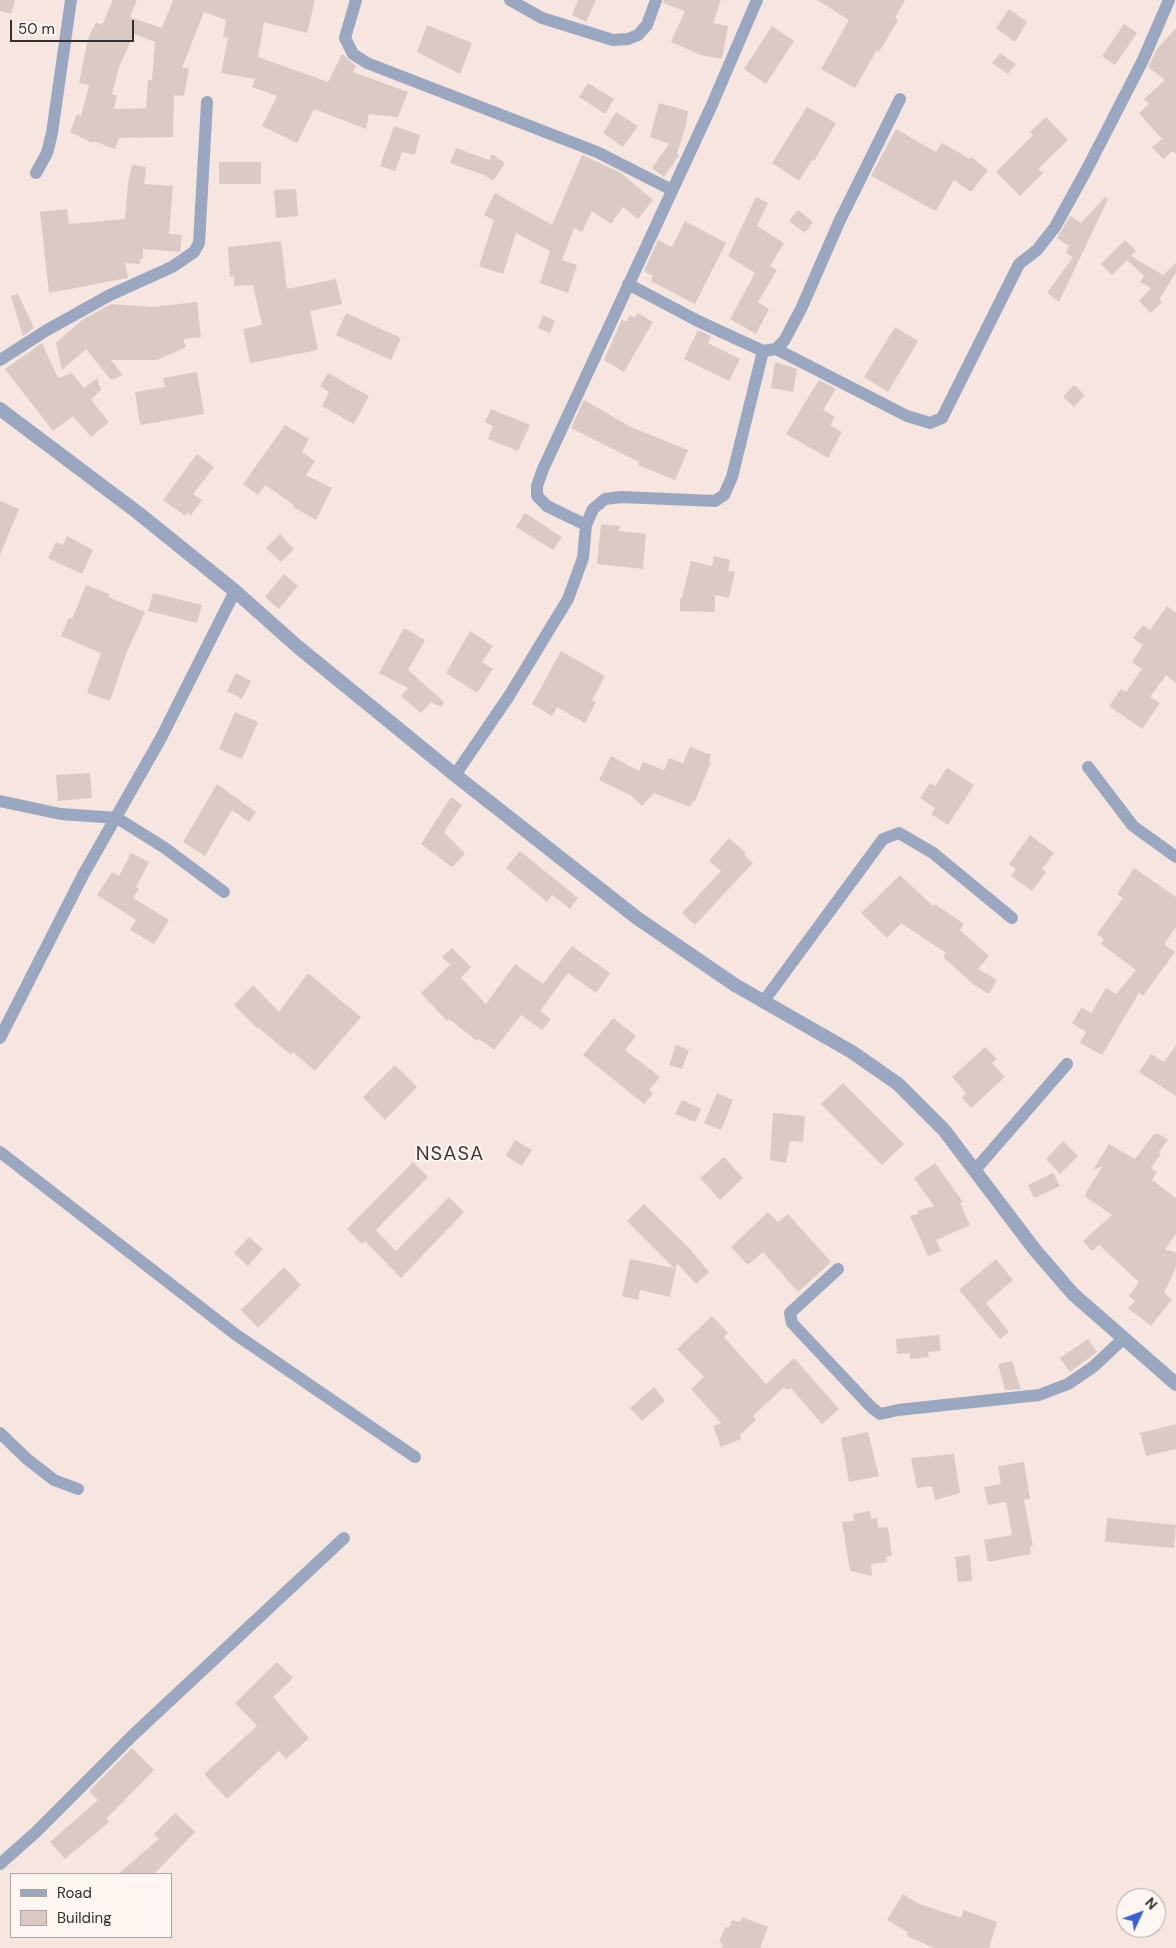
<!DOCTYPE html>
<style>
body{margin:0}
#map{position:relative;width:1176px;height:1948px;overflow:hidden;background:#f6e6df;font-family:"DM Sans",sans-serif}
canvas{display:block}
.legend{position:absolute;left:10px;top:1873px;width:162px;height:65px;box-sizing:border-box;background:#fff5f1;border:1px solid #aea5a2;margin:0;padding:6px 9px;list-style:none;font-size:15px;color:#342e2c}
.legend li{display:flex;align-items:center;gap:10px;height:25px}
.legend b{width:25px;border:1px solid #aea5a2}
.north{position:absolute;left:1116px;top:1888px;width:50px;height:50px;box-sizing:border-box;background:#fff5f1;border:1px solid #aea5a2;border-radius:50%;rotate:47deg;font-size:14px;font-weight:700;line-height:20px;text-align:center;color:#342e2c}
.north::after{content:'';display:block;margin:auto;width:18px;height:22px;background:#3762d3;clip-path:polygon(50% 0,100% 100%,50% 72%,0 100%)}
.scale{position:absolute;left:10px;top:20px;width:124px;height:22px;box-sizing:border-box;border:2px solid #342e2c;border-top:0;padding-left:6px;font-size:15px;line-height:18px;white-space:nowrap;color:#342e2c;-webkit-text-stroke:4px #fff5f1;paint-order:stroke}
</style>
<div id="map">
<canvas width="1176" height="1948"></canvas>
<ul class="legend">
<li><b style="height:6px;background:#9aa7c1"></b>Road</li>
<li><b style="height:14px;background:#dacac3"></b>Building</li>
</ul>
<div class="north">N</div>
<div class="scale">50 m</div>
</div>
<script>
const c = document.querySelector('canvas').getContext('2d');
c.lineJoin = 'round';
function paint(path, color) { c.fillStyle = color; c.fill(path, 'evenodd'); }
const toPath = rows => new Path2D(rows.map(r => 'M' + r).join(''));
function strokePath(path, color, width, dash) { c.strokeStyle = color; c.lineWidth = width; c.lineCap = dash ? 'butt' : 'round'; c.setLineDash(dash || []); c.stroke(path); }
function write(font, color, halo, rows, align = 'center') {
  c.font = font + ' "DM Sans",sans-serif'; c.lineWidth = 4; c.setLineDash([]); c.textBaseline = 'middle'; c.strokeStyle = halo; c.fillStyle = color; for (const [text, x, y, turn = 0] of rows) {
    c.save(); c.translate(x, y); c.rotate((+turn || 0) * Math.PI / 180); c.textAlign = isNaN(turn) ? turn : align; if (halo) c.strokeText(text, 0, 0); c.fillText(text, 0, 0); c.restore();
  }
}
paint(toPath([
 [0,0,15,0,11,14,0,11],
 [113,0,137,0,130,17,162,28,173,0,315,0,307,33,264,22,258,57,328,82,342,54,356,66,353,72,408,92,398,117,369,114,366,129,314,109,297,143,262,126,277,96,252,87,255,79,221,73,228,38,223,37,226,20,204,12,182,68,189,68,184,96,174,95,173,137,119,138,115,149,93,141,92,143,70,132,77,114,81,116,89,85,79,83,88,39,96,22,102,25],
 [134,34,155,42,152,80,148,80,146,108,114,109,117,96,112,94,119,67],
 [578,0,596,0,586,22,572,15],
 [664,0,721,0,713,23,728,26,722,59,701,55,671,42,685,11,663,3],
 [817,0,905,0,895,18,898,20,879,52,877,50,855,88,821,69,849,20],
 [1009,9,1027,22,1015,42,996,28],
 [1124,24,1137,33,1115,65,1102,56],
 [427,25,472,43,460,74,417,52],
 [772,26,794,41,766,84,744,69],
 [1176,28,1176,154,1173,151,1163,159,1152,147,1162,139,1139,113,1149,104,1144,99,1165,80,1148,67,1157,49],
 [1000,53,1016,64,1008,74,992,63],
 [588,83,614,99,605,114,579,97],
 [659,103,688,111,686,125,677,153,679,155,664,177,652,168,669,144,650,137],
 [807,107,836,123,814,161,812,160,799,181,772,163],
 [616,112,638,126,623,147,603,133],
 [1046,117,1068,140,1038,169,1043,173,1020,196,996,172,1033,135,1030,132],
 [394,126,420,135,415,155,402,152,395,171,380,166],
 [896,129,936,152,942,143,970,159,971,157,988,170,971,192,954,180,936,211,871,176],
 [456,148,489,160,492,154,505,163,493,181,484,175,450,163],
 [582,155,621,173,653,200,638,219,623,207,611,224,592,211,582,232,574,228,562,260,577,265,568,293,540,283,550,251,516,233,503,274,479,266,494,220,484,215,495,193,552,225],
 [219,162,261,162,261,184,219,184],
 [132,165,146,167,144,184,173,186,169,234,182,235,180,252,143,249,143,259,140,259,140,264,125,263,128,278,49,293,40,212,67,209,69,224,125,219,128,183],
 [296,189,298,216,276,218,274,190],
 [756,197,768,203,757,226,784,243,770,266,777,270,758,302,769,309,756,334,730,319,755,273,728,256],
 [1105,197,1108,199,1059,302,1047,293,1073,257,1066,253,1069,246,1057,238,1070,216,1081,223],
 [798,210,813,222,805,233,789,221],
 [685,221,726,243,695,304,651,281,653,276,644,271,658,240,672,247],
 [1125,240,1136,251,1131,256,1163,275,1176,263,1176,272,1159,300,1162,302,1151,313,1139,301,1151,288,1140,282,1144,276,1127,260,1112,275,1101,264],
 [281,241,287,289,336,279,342,304,310,311,318,350,250,363,243,329,262,325,253,285,234,286,234,276,230,277,228,247],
 [18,294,34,328,23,336,11,296],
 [197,302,201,337,183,339,186,347,157,360,111,360,123,375,111,380,86,349,62,370,56,343,82,320,111,304,153,307],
 [346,313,401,338,391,360,336,335],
 [638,313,653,322,624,372,604,360,622,319,626,322,630,315,635,318],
 [543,315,555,321,550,333,538,328],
 [895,327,918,341,888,392,864,377],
 [698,330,711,336,708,343,740,359,729,381,684,359],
 [42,343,58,378,72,373,84,388,97,378,101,390,90,400,95,399,92,401,109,422,91,437,73,416,53,431,5,369],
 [775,362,797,369,793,392,771,388],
 [197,372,204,414,140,425,135,392,165,387,163,378],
 [328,373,369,396,354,424,322,406,329,392,320,386],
 [819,380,836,389,823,410,835,417,830,425,842,432,828,458,786,434],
 [1074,385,1085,395,1074,407,1063,397],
 [584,400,631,427,688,450,675,480,638,465,639,462,571,428],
 [491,409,530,425,518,451,488,439,493,426,485,422],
 [285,425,309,439,302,452,315,461,306,475,332,488,316,520,293,507,294,505,265,485,258,495,243,484],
 [197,454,214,467,193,494,202,500,191,515,187,513,185,516,163,500],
 [0,501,19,509,0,555],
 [525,513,562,537,553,550,516,527],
 [601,524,620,526,619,531,646,534,643,569,597,564],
 [280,534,294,549,281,562,266,548],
 [67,536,93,550,82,574,48,558,56,542,63,545],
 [714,556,730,560,728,571,735,572,729,598,715,595,715,612,680,611,680,598,682,598,691,561,712,566],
 [284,574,298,586,279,609,265,597],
 [86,585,110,594,108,597,145,612,126,654,110,701,87,693,101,653,61,636,69,618,72,619],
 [153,593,202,605,197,623,148,611],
 [1167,606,1176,613,1176,683,1166,675,1150,697,1160,703,1142,729,1109,706,1121,689,1126,692,1142,669,1132,662,1143,645,1133,638,1143,625,1150,630],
 [404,628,425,640,408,670,444,702,441,707,431,702,421,713,401,696,408,688,379,673],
 [470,631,493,646,482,662,493,669,477,693,446,673],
 [561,651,605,676,592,700,596,702,585,723,557,707,552,716,532,704],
 [236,673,251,681,242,699,227,691],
 [235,712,258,722,242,759,219,749],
 [690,747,711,755,709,761,711,762,695,801,694,800,690,807,654,793,642,806,632,796,599,780,611,756,639,771,643,762,664,770,669,758,683,763],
 [947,768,974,785,948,825,931,814,935,808,920,798,930,783,935,786],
 [90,773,92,798,58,801,56,775],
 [217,784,256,812,249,822,232,810,205,856,183,842],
 [451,797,462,805,444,832,465,854,452,867,421,844],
 [1030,835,1054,853,1042,869,1046,872,1032,891,1011,876,1016,869,1009,864],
 [729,838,746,853,744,855,753,863,695,925,682,913,721,871,709,861],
 [520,851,578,898,570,909,552,895,547,902,506,868],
 [131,853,149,862,136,887,139,889,133,898,169,920,154,944,130,930,136,920,97,895,112,872,119,876],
 [1134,868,1176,897,1176,927,1164,944,1175,952,1143,996,1139,993,1102,1055,1080,1043,1086,1032,1072,1023,1082,1007,1091,1013,1106,988,1116,994,1136,970,1101,944,1104,939,1097,934,1123,898,1117,894],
 [900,875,933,906,935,904,964,924,960,930,989,956,978,969,997,980,989,994,973,984,943,957,946,953,901,923,887,938,861,913],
 [572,946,610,973,596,993,568,973,540,1011,551,1019,542,1030,521,1015,494,1050,479,1039,477,1041,449,1019,447,1021,421,993,450,965,442,957,452,948,471,967,461,978,486,1004,515,964,543,984],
 [308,973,361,1017,315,1071,293,1052,291,1055,259,1028,258,1029,234,1005,253,985,279,1012],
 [613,1018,636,1036,625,1050,660,1077,649,1090,653,1093,644,1104,583,1055],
 [676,1045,689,1050,682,1069,669,1065],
 [1176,1045,1176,1096,1139,1072,1151,1054,1164,1062],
 [985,1047,997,1059,992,1063,1005,1077,971,1108,962,1098,966,1093,952,1077],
 [395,1065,417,1087,385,1120,363,1097],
 [843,1083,904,1144,882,1165,821,1104],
 [717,1093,733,1100,721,1130,704,1123],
 [682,1100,701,1109,695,1122,675,1114],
 [773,1113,805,1116,803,1142,790,1141,786,1163,770,1160],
 [1154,1134,1159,1134,1168,1140,1159,1152,1161,1154,1151,1168,1157,1172,1152,1180,1176,1198,1176,1234,1165,1249,1176,1253,1176,1267,1164,1293,1172,1299,1151,1326,1128,1308,1135,1301,1129,1296,1139,1282,1099,1245,1092,1251,1083,1241,1112,1215,1086,1197,1086,1192,1103,1166,1093,1170,1109,1144,1135,1159],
 [515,1140,532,1150,522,1166,506,1156],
 [1063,1141,1078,1156,1060,1174,1046,1159],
 [724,1157,743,1178,720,1200,700,1178],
 [413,1162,428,1177,376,1230,396,1251,449,1197,464,1212,401,1278,365,1241,362,1244,347,1229],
 [935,1163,963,1202,960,1203,970,1225,936,1240,941,1251,928,1256,910,1216,918,1214,917,1211,934,1206,914,1178],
 [1053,1173,1060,1186,1034,1198,1028,1185],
 [644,1204,690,1249,709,1272,696,1284,677,1263,670,1297,640,1290,638,1300,622,1296,630,1259,674,1268,627,1221],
 [768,1212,778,1222,788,1214,831,1262,798,1292,763,1252,748,1265,731,1247],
 [249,1237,263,1249,248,1266,234,1253],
 [996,1259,1013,1280,986,1303,1009,1332,1000,1339,959,1290],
 [284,1267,301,1285,258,1328,241,1310],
 [712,1316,728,1333,724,1337,766,1384,794,1358,839,1409,822,1424,791,1388,787,1390,784,1387,753,1416,756,1420,740,1435,741,1439,721,1447,713,1426,721,1423,691,1389,704,1377,677,1349],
 [939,1335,941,1351,928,1352,929,1357,910,1359,910,1353,897,1354,896,1339],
 [1088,1339,1097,1352,1070,1372,1060,1358],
 [1012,1361,1021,1389,1005,1390,998,1364],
 [654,1387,665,1401,642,1421,630,1408],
 [1176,1424,1176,1449,1146,1456,1140,1433],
 [868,1432,879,1476,849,1482,841,1438],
 [954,1454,960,1493,935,1500,932,1486,917,1488,911,1458],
 [1024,1462,1030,1499,1024,1500,1033,1546,1030,1546,1031,1554,988,1562,984,1540,1012,1535,1006,1502,988,1505,984,1487,1001,1484,998,1466],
 [870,1511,871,1519,877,1518,878,1528,888,1527,892,1556,886,1557,887,1562,871,1564,872,1576,850,1571,842,1522,854,1521,853,1514],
 [1107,1518,1176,1525,1174,1548,1105,1542],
 [970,1555,972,1581,958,1582,955,1557],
 [277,1662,293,1678,273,1697,309,1738,286,1759,279,1751,227,1799,204,1774,257,1726,235,1703],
 [132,1748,154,1770,106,1819,109,1822,65,1859,50,1842,98,1800,89,1791],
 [175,1813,195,1832,154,1874,118,1874,159,1839,154,1834],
 [903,1894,919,1904,961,1918,964,1910,997,1922,989,1948,934,1948,907,1936,908,1932,887,1920],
 [742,1917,768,1927,760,1948,721,1948,723,1944,719,1942,725,1927,729,1928,732,1920,740,1922]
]), '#dacac3');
strokePath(toPath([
 [356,0,345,38,353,54,367,63,597,152,672,190],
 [510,0,542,18,613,40,628,39,638,35,647,25,656,0],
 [36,173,47,153,52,133,71,0],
 [628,284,698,321,763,351,776,349,784,341,801,309,840,220,900,99],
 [776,349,907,416,930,423,942,418,1019,264,1037,250,1055,227,1087,169,1143,60,1169,0],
 [0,360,47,330,110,295,172,267,194,252,199,243,207,102],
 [586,525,547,506,537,496,537,486,543,469,711,107,757,0],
 [1088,767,1133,826,1176,857],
 [455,775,509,696,568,599,583,558,586,525,593,509,605,499,621,497,715,501,724,495,732,477,763,351],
 [0,801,61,814,117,818,165,848,224,892],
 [763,1002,883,839,899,833,933,853,1012,918],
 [0,1038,83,875,161,738,235,591],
 [0,1152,235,1334,415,1457],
 [975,1170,1067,1064],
 [838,1269,790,1313,792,1323,871,1407,880,1414,898,1410,1039,1395,1068,1384,1093,1367,1123,1339],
 [0,1433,27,1459,54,1480,78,1489],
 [0,1864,36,1832,132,1736,344,1538]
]), '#9aa7c1', 12);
strokePath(toPath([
 [0,409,137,512,235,591,298,647,455,775,637,918,735,985,852,1052,898,1084,944,1130,1035,1250,1073,1294,1176,1384]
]), '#9aa7c1', 14);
c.letterSpacing = '1px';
write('20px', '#423630', '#fff5f1', [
 ["NSASA",450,1155]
]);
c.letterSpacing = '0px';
</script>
